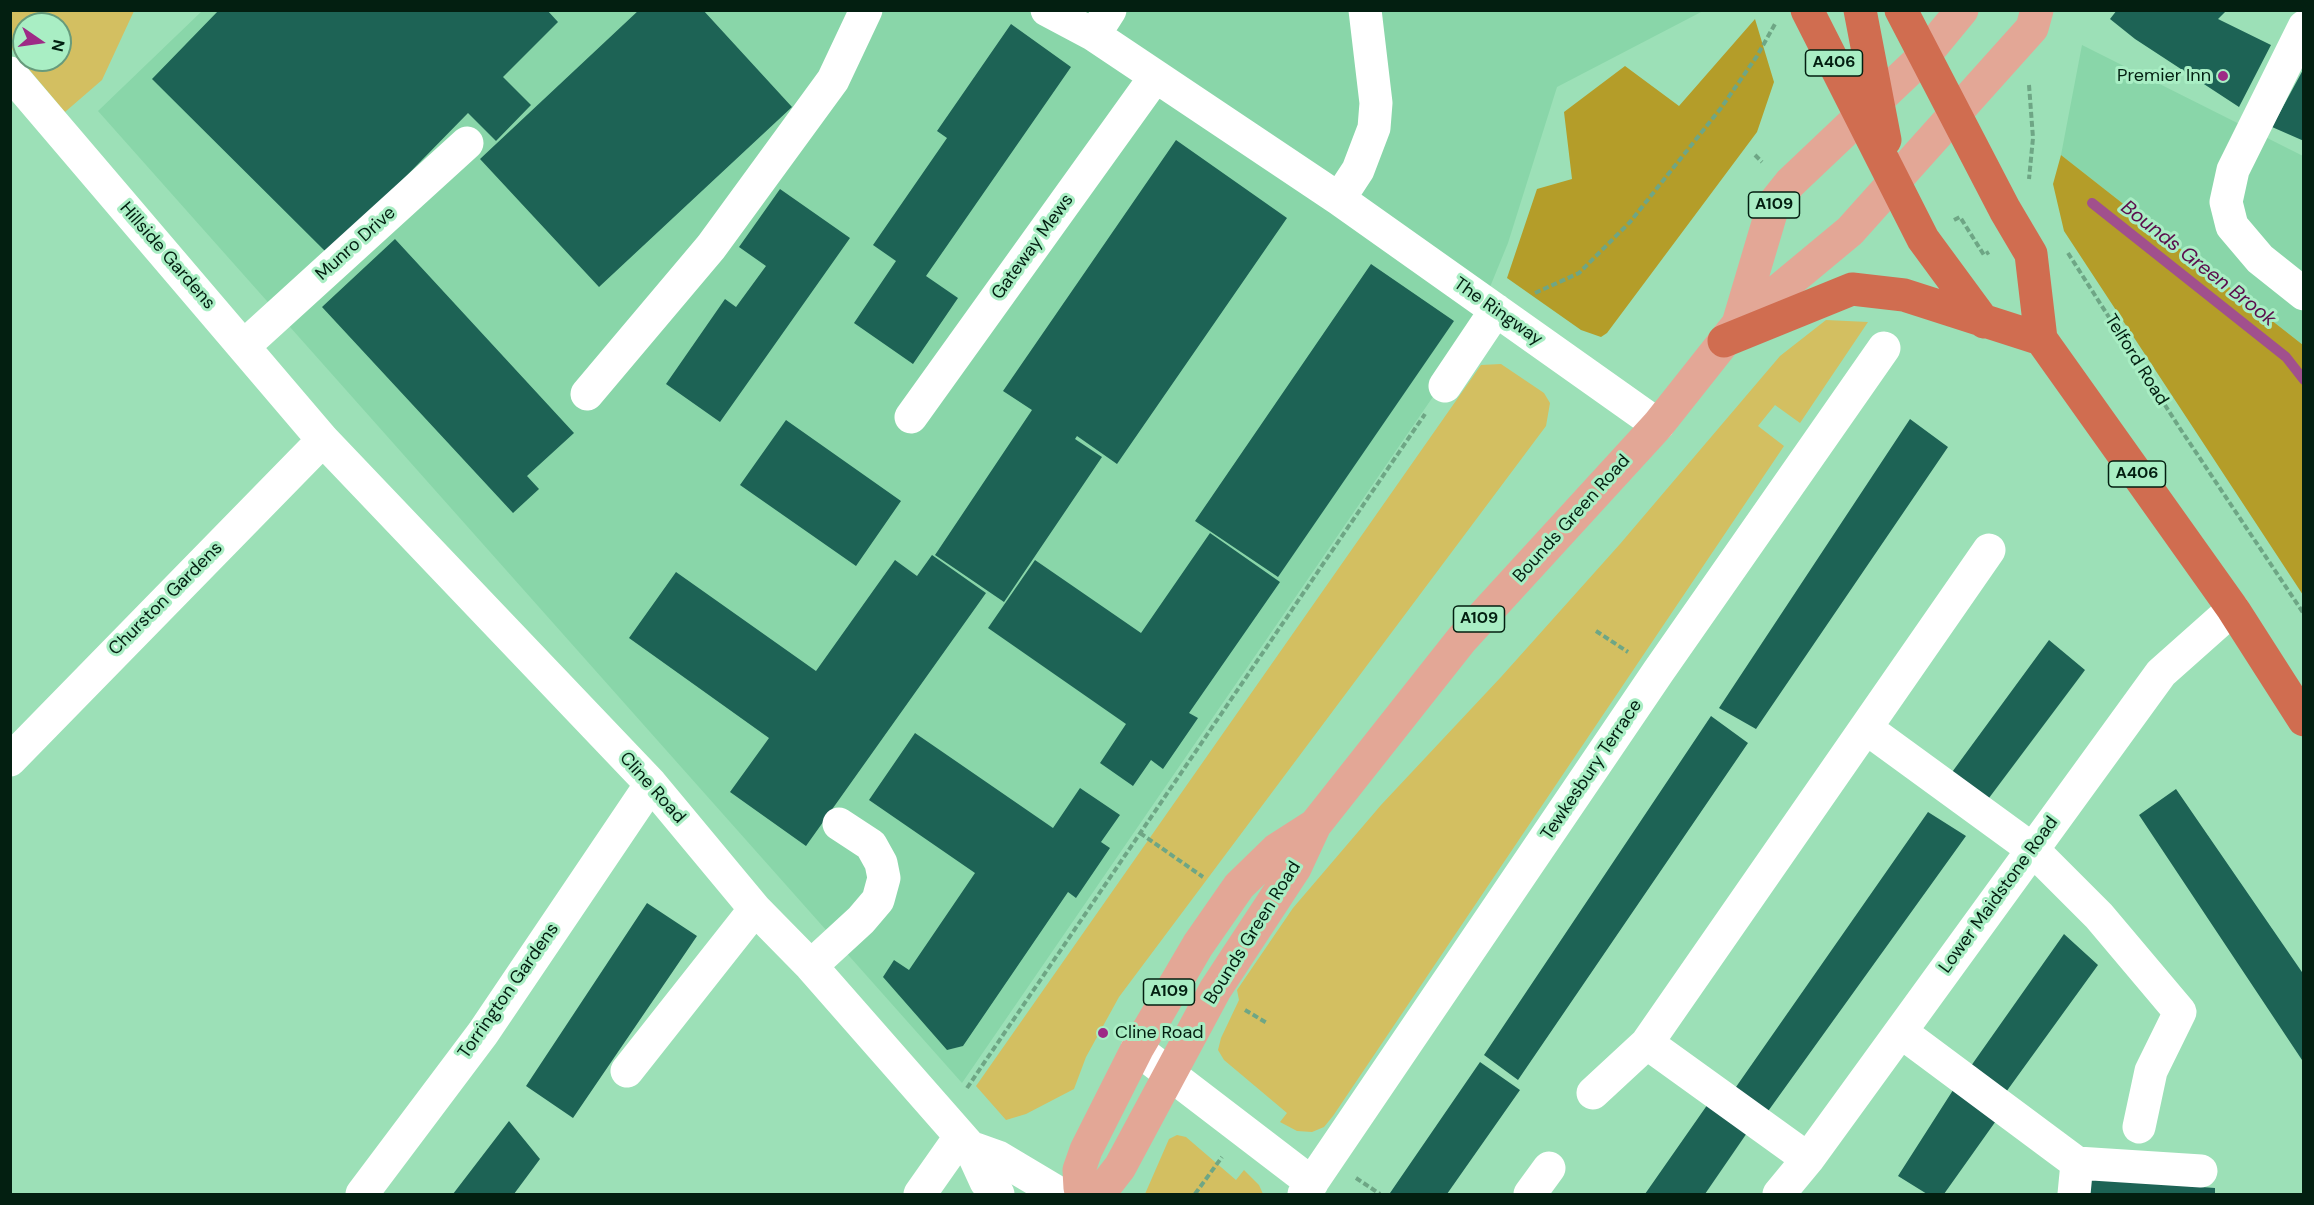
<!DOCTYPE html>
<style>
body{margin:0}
#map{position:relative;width:2314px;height:1205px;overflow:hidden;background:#9ce0b7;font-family:"DM Sans",sans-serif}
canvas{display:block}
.frame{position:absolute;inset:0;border:12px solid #031f11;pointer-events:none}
.north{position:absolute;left:12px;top:12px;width:60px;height:60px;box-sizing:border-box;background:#a9eec4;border:2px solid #679b7c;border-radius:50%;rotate:103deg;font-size:16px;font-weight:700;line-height:24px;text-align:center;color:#031f11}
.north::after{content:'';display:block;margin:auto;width:21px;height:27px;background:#9e2a86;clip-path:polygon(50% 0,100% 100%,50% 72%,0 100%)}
</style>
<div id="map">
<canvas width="2314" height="1205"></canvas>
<div class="frame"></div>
<div class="north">N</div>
</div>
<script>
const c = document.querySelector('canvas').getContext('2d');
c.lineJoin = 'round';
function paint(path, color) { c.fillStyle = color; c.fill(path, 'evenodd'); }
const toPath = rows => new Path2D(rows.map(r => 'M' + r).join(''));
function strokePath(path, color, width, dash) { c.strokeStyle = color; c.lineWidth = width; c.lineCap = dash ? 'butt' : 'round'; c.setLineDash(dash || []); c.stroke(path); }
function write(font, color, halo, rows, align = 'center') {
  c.font = font + ' "DM Sans",sans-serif'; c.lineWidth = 6; c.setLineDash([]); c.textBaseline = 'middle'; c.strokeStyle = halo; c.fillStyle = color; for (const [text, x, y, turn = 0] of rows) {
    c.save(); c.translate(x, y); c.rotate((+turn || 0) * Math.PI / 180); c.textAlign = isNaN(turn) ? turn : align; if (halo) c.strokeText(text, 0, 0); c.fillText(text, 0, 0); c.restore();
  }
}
paint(toPath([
 [202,11,1703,11,1557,87,1508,243,1463,353,962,1083,98,111],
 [2082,45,2303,156,2303,345,2061,155]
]), '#89d6a9');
paint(toPath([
 [10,11,134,11,102,80,65,112,11,48],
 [24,24,60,24,60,60,24,60],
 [1826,320,1868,322,1800,423,1775,405,1758,426,1784,446,1333,1116,1324,1127,1312,1132,1297,1131,1280,1122,1287,1113,1224,1060,1218,1050,1221,1038,1239,1000,1237,990,1293,908,1381,805,1501,677,1620,544,1780,356],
 [1501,364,1544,393,1550,403,1546,426,1119,997,1086,1057,1074,1089,1026,1114,1006,1120,976,1086,1481,365],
 [1177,1135,1186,1137,1236,1180,1244,1170,1259,1185,1263,1194,1145,1194,1169,1139]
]), '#d3bf61');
paint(toPath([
 [1755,19,1774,82,1757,132,1607,333,1601,337,1581,330,1507,278,1537,189,1572,179,1564,112,1625,66,1679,106],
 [2061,155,2303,345,2303,595,2064,231,2053,184]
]), '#b49d29');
strokePath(toPath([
 [2092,203,2286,357,2304,380]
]), '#a1508d', 10);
paint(toPath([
 [219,10,547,10,558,22,503,77,531,105,496,141,468,113,329,255,152,79],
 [639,10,703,10,792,107,599,287,480,159],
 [2117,10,2227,10,2218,19,2271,45,2239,107,2135,39,2110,19],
 [1011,24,1071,67,926,276,958,298,913,364,854,323,896,261,873,245,947,138,937,131],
 [2304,68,2304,141,2272,127],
 [1176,140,1287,218,1117,464,1077,436,1075,439,1102,457,1004,602,935,555,1032,410,1003,391],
 [780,189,850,238,720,422,666,384,725,299,736,307,766,266,739,247],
 [395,239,574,433,527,476,539,489,513,513,322,307],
 [1371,264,1454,321,1278,577,1195,521],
 [1910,419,1948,447,1756,729,1719,708],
 [786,420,901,501,856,566,740,485],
 [1210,533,1280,582,1189,713,1198,718,1163,769,1151,760,1133,786,1100,763,1126,724,988,628,1035,560,1141,633],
 [932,555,986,593,806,846,730,792,769,738,629,638,676,572,816,671,895,560,917,576],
 [2049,640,2085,670,1983,806,1947,779],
 [1711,716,1748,743,1518,1080,1484,1055],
 [915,733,1053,828,1080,788,1120,815,1101,842,1110,848,1076,898,1068,892,963,1046,947,1050,883,977,894,960,909,970,975,873,869,800],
 [2176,789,2304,975,2304,1063,2139,815],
 [1928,812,1966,836,1761,1121,1729,1097],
 [647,903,697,936,573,1118,526,1086],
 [2064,934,2098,965,2001,1099,1966,1073],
 [1480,1062,1520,1090,1447,1194,1392,1194,1390,1193],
 [1955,1087,1998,1118,1944,1194,1927,1194,1898,1176],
 [1710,1101,1749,1130,1705,1194,1645,1194],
 [509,1121,540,1159,514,1194,453,1194],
 [2091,1179,2215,1188,2215,1194,2090,1194]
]), '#1d6355');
strokePath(toPath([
 [2029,85,2033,138,2029,179],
 [1755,155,1762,162],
 [1954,220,1960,217,1984,255,1989,252],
 [2068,253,2179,427,2304,614],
 [1535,293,1579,273,1630,222,1721,108,1757,56,1775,24],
 [1596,631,1628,652],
 [1140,833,1203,877],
 [1245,1010,1267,1023],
 [967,1088,1425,414],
 [1356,1178,1380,1194],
 [1195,1194,1222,1157]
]), '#6ea685', 4, [6, 3]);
strokePath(toPath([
 [1047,10,1094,35,1339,199,1658,425],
 [2304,27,2233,170,2226,202,2232,226,2260,259,2304,294],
 [1094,35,1110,10],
 [10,73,323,440,651,784,755,909,811,966,970,1147,986,1182,998,1194],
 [1339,199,1358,170,1374,128,1376,103,1365,10],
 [244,346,467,143],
 [1445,386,1496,310],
 [587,394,711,247,833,80,866,10],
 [911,417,1155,77],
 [1866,728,2032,849,2099,916,2180,1012,2151,1071,2139,1127],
 [10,760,323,440],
 [811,966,861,920,878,900,884,878,881,863,871,845,839,824],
 [1901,1032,2077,1163,2201,1171],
 [1647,1043,1808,1159],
 [1137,1049,1312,1183],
 [627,1071,755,909],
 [1593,1093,1647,1043,1989,550],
 [970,1147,998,1157,1060,1194],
 [362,1194,483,1033,651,784],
 [920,1194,960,1137],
 [1304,1194,1658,672,1884,348],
 [1530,1194,1549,1168],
 [1779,1194,1808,1159,2161,673,2233,609],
 [2074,1194,2077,1163]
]), '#fff', 33);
strokePath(toPath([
 [1738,324,1774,203,1790,183,1925,55,1962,10],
 [1084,1194,1080,1188,1079,1170,1086,1150,1137,1049,1198,945,1239,886,1276,850,1315,825],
 [1099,1194,1120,1167,1215,990,1295,868,1315,825,1462,639,1658,425,1738,324,1850,231,2032,28,2037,10]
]), '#e3a796', 33);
strokePath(toPath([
 [1807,10,1923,239,1984,322],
 [1860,10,1885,140],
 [1901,10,2005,210,2031,254,2041,339,2233,609,2304,720],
 [1724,341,1852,289,1904,295,2041,339]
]), '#d06d50', 33);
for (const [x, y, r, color] of [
 [2223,76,6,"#9e2a86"],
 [1103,1033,6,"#9e2a86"]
]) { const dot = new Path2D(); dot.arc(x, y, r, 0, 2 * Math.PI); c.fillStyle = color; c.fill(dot); strokePath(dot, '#a9eec4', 2); }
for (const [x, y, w] of [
 [1834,63,57],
 [1774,205,51],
 [2137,474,57],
 [1479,619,51],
 [1169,992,51]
]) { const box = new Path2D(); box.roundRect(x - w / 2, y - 13, w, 26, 4.5); c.fillStyle = '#a9eec4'; c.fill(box); strokePath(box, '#031f11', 1.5); }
write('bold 16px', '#031f11', null, [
 ["A406",1834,63],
 ["A109",1774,205],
 ["A406",2137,474],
 ["A109",1479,619],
 ["A109",1169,992]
]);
write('18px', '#031f11', '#a9eec4', [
 ["Premier Inn",2211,76],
 ["Cline Road",1115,1033,"left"]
], 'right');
write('18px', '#031f11', '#a9eec4', [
 ["Munro Drive",356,244,-42],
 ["Gateway Mews",1033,247,-54],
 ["Hillside Gardens",167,256,49],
 ["The Ringway",1498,312,35],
 ["Telford Road",2136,360,58],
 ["Bounds Green Road",1572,519,-48],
 ["Churston Gardens",166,599,-45],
 ["Tewkesbury Terrace",1592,770,-56],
 ["Cline Road",652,788,48],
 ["Lower Maidstone Road",1999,895,-54],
 ["Bounds Green Road",1253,933,-58],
 ["Torrington Gardens",509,991,-55]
]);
write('italic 20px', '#5b0d4c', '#a9eec4', [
 ["Bounds Green Brook",2198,264,38]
]);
</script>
